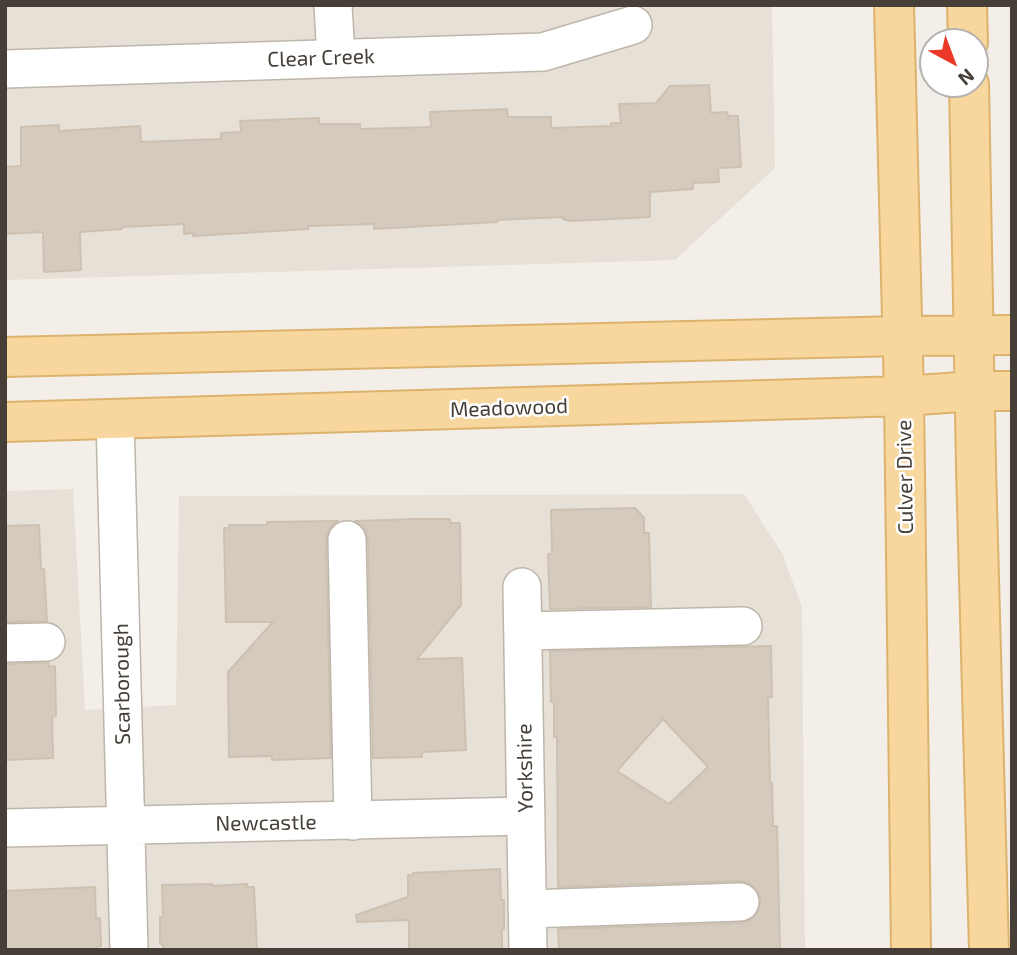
<!DOCTYPE html>
<style>
body{margin:0}
#map{position:relative;width:1017px;height:955px;overflow:hidden;background:#f3efe8;font-family:"Exo 2",sans-serif}
canvas{display:block}
.frame{position:absolute;inset:0;border:7px solid #463f37;pointer-events:none}
.north{position:absolute;left:919px;top:28px;width:70px;height:70px;box-sizing:border-box;background:#fff;border:2px solid #b5b2af;border-radius:50%;rotate:139deg;font-size:19px;font-weight:700;line-height:28px;text-align:center;color:#463f37}
.north::after{content:'';display:block;margin:auto;width:24px;height:32px;background:#eb3827;clip-path:polygon(50% 0,100% 100%,50% 72%,0 100%)}
</style>
<div id="map">
<canvas width="1017" height="955"></canvas>
<div class="frame"></div>
<div class="north">N</div>
</div>
<script>
const c = document.querySelector('canvas').getContext('2d');
c.lineJoin = 'round';
function paint(path, color) { c.fillStyle = color; c.fill(path, 'evenodd'); }
const toPath = rows => new Path2D(rows.map(r => 'M' + r).join(''));
function strokePath(path, color, width, dash) { c.strokeStyle = color; c.lineWidth = width; c.lineCap = dash ? 'butt' : 'round'; c.setLineDash(dash || []); c.stroke(path); }
function write(font, color, halo, rows, align = 'center') {
  c.font = font + ' "Exo 2",sans-serif'; c.lineWidth = 5; c.setLineDash([]); c.textBaseline = 'middle'; c.strokeStyle = halo; c.fillStyle = color; for (const [text, x, y, turn = 0] of rows) {
    c.save(); c.translate(x, y); c.rotate((+turn || 0) * Math.PI / 180); c.textAlign = isNaN(turn) ? turn : align; if (halo) c.strokeText(text, 0, 0); c.fillText(text, 0, 0); c.restore();
  }
}
paint(toPath([
 [5,5,772,5,775,168,675,260,5,280],
 [73,489,85,710,176,705,179,496,744,494,782,553,802,607,805,950,5,950,5,491]
]), '#e6e0d7');
const building = toPath([
 [709,85,711,113,727,112,728,116,738,116,741,167,718,168,719,182,693,183,693,189,650,192,650,217,572,221,563,219,563,217,497,220,497,222,374,229,374,224,308,226,308,229,193,236,193,233,184,234,184,224,122,227,122,229,80,232,81,270,44,272,43,232,5,234,5,167,21,166,21,127,59,125,59,131,140,126,141,142,221,139,221,133,241,132,240,121,319,118,319,124,360,124,360,129,431,127,430,112,507,109,508,117,551,117,551,128,611,126,611,123,621,123,619,104,656,103,670,86,709,85],
 [635,508,644,518,644,533,649,533,651,607,550,609,548,554,552,554,551,510,635,508],
 [416,519,450,519,450,523,460,523,461,605,417,659,462,658,466,750,422,752,422,757,373,758,368,540,365,529,355,521,416,519],
 [338,521,329,529,326,540,331,758,272,760,272,756,229,757,228,672,273,622,226,622,224,528,229,528,229,525,267,525,267,522,338,521],
 [39,525,41,569,44,569,47,621,5,622,5,526,39,525],
 [771,646,772,697,768,697,770,783,772,783,773,826,777,826,780,950,559,950,558,929,741,923,750,920,758,912,761,901,757,890,750,884,739,881,558,887,557,737,554,737,554,702,551,702,550,651,771,646],
 [663,719,708,767,669,804,617,771,663,719],
 [48,662,49,667,55,666,56,716,52,717,53,758,5,760,5,664,48,662],
 [500,869,501,900,504,900,504,929,502,929,502,950,409,950,409,920,357,922,356,915,408,897,408,875,413,876,413,873,500,869],
 [212,884,212,886,247,884,246,887,254,887,257,950,163,950,163,944,160,944,160,917,163,917,162,885,212,884],
 [95,887,96,919,100,918,101,946,96,947,96,950,5,950,5,891,95,887]
]);
paint(building, '#d4cabe');
strokePath(building, '#cec1b2', 2);
const minor = toPath([
 [333,5,336,58],
 [5,69,543,52,633,25],
 [115,419,129,950],
 [347,540,353,821],
 [522,587,528,950],
 [523,631,743,626],
 [5,643,46,642],
 [5,828,526,816],
 [527,909,740,902]
]);
const major = toPath([
 [894,5,904,396,911,950],
 [967,5,968,42],
 [969,84,976,467,989,950],
 [5,357,902,336,1012,335],
 [5,422,904,396,974,391,1012,391]
]);
strokePath(minor, '#beb6ab', 40);
strokePath(major, '#dcb36e', 42);
strokePath(minor, '#fff', 37);
strokePath(major, '#f7d79d', 38);
write('21px', '#463f37', '#fff', [
 ["Clear Creek",321,58,-2],
 ["Meadowood",509,408,-2],
 ["Culver Drive",905,477,-91],
 ["Scarborough",122,684,-91],
 ["Yorkshire",525,768,-91],
 ["Newcastle",266,823,-1]
]);
</script>
